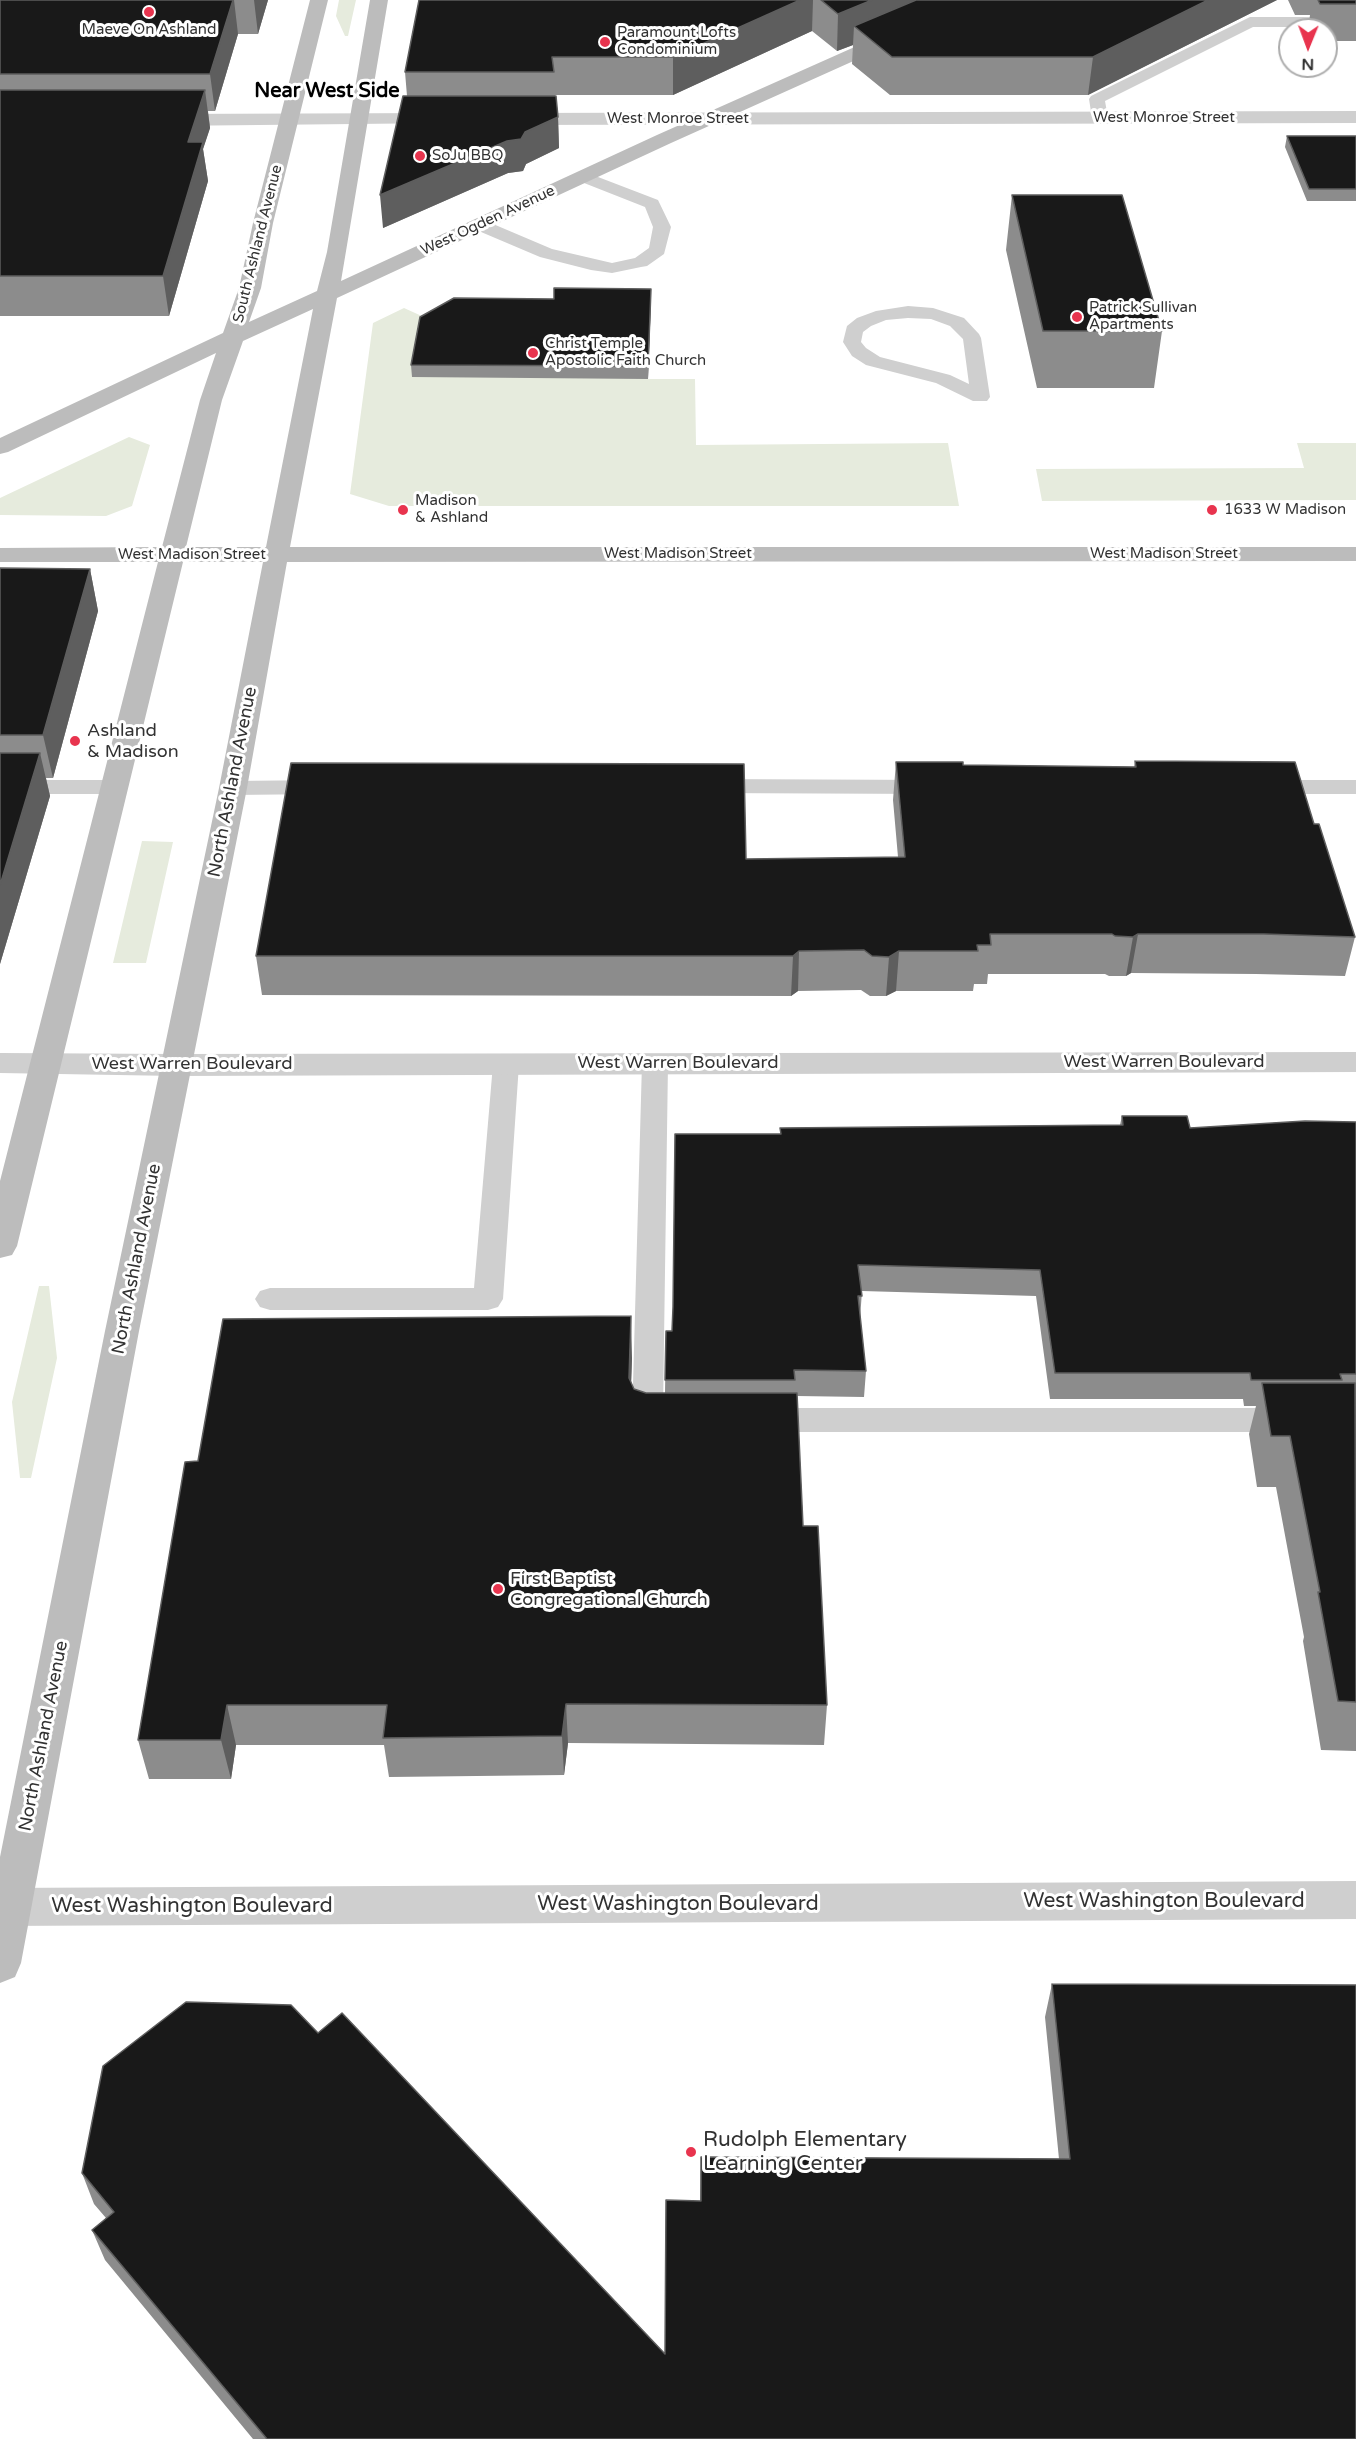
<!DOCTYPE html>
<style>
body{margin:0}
#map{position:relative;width:1356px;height:2439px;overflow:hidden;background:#fff;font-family:"Varela Round",sans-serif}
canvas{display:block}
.north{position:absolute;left:1278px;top:18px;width:60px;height:60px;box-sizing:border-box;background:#fff;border:2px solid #adadad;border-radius:50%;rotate:181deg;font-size:16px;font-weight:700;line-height:24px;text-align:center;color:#323232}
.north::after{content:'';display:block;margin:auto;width:21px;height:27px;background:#e8344e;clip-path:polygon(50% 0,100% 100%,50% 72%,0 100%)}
</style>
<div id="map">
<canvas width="1356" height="2439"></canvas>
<div class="north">N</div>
</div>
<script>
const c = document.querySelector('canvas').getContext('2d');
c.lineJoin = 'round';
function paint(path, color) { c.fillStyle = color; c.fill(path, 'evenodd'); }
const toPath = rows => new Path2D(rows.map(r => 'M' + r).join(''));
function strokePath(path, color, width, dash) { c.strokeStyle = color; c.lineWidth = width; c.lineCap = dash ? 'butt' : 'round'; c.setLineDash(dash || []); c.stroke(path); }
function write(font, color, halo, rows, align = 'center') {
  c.font = font + ' "Varela Round",sans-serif'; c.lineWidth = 6; c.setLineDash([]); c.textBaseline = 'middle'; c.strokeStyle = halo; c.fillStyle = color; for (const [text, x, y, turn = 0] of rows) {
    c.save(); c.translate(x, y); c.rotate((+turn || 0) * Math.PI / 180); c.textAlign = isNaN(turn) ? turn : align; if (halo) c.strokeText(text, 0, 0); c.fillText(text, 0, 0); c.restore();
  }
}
paint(toPath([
 [339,0,356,0,348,36,345,36,336,16],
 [404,308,435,322,648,379,695,379,696,445,948,443,959,506,389,506,350,494,373,323],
 [129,437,150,445,132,506,106,516,0,515,0,498],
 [1297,443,1356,443,1356,500,1042,501,1036,469,1304,468],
 [142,841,173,842,146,963,113,963],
 [39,1286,49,1286,57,1358,31,1478,20,1478,12,1402]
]), '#e6ebdd');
paint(toPath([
 [1250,17,1356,17,1356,27,1253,27,1105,101,1108,118,1106,122,1094,122,1092,118,1089,99,1091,96,1250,17],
 [585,172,658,200,671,227,664,254,647,266,641,267,612,273,591,270,540,257,474,229,471,225,474,221,480,220,486,221,552,249,612,263,635,258,649,248,653,227,645,207,579,181,576,177,579,173,585,172],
 [908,306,933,308,964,318,979,334,981,338,990,397,987,401,973,401,936,383,866,365,852,356,843,342,847,326,857,318,876,311,908,306],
 [908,318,931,319,950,326,963,339,969,384,950,375,880,357,866,348,861,342,863,332,871,326,886,320,908,318],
 [706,779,933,780,941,782,945,787,941,792,933,794,706,793,698,791,694,786,698,781,706,779],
 [0,780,115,780,123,782,127,787,123,792,115,794,0,794,0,780],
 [324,780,332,782,336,787,332,792,324,794,233,795,225,793,221,788,225,783,233,781,324,780],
 [1264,780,1356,780,1356,794,1264,794,1256,792,1252,787,1256,782,1264,780],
 [655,1054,664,1057,668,1063,663,1410,669,1412,673,1420,669,1428,647,1432,636,1428,632,1420,642,1063,646,1057,655,1054],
 [506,1055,515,1058,519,1064,503,1299,498,1307,488,1310,270,1310,260,1307,255,1299,260,1291,270,1288,474,1288,493,1064,497,1058,506,1055],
 [761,1408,1356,1408,1356,1432,761,1432,750,1428,746,1420,750,1412,761,1408]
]), '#cfcfcf');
paint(toPath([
 [1356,111,1356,123,515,125,508,123,505,119,508,115,515,113,1356,111],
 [442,113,449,115,452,119,449,123,164,126,157,124,154,120,157,116,164,114,442,113]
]), '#cfcfcf');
paint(toPath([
 [1356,1052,1356,1072,176,1076,0,1073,0,1053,176,1054,1356,1052],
 [1356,1881,1356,1919,0,1926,0,1888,1356,1881]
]), '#cfcfcf');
paint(toPath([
 [310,0,328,0,273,223,261,288,249,322,317,291,327,252,370,0,388,0,341,281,657,135,886,33,898,33,901,37,898,41,671,143,337,298,290,547,1356,547,1356,561,287,562,247,788,139,1331,21,1963,15,1977,0,1983,0,1857,105,1331,219,788,263,562,183,562,17,1246,12,1255,0,1258,0,1181,158,562,0,562,0,548,162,547,200,400,216,353,8,452,0,454,0,438,223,333,239,288,253,223,310,0],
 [313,309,266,547,186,547,222,400,243,341,313,309]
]), '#bcbcbc');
paint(toPath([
 [0,0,268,0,258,34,238,34,215,111,208,111,210,128,203,149,208,181,169,316,0,316],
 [419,0,1277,0,1088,95,890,95,852,64,853,45,837,51,812,31,673,95,555,95,558,117,559,148,526,164,523,171,508,173,383,228,407,96,405,72],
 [1288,0,1356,0,1356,41,1326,41,1326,30,1308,30,1310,15,1295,15],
 [1287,136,1356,136,1356,201,1307,201,1285,147],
 [1012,195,1162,331,1154,388,1037,388,1006,250],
 [554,299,651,301,648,379,412,377,411,365],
 [0,568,90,569,98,611,53,778,46,778,50,796,0,964],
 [1135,761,1314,824,1355,937,1345,976,1256,974,1131,973,1126,976,1109,976,1105,974,988,974,987,984,974,984,973,991,896,991,886,996,870,996,861,990,798,991,791,996,262,995,256,956,746,859,898,857,893,800,896,762,963,765,1134,767],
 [1122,1116,1190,1128,1356,1122,1356,1751,1321,1750,1303,1641,1304,1637,1276,1487,1257,1487,1249,1434,1256,1406,1244,1406,1243,1399,1050,1399,1036,1296,862,1291,860,1319,866,1371,864,1397,797,1396,803,1526,827,1705,824,1745,568,1743,564,1775,389,1777,384,1745,236,1745,231,1779,149,1779,138,1740,198,1461,632,1358,631,1382,634,1389,646,1393,665,1393,666,1331,672,1331,780,1134,780,1128,1120,1125],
 [1052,1984,1356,2439,253,2439,105,2260,92,2230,106,2218,94,2204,82,2173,318,2033,665,2354,700,2201,701,2157,1059,2159,1045,2017]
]), '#8c8c8c');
paint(toPath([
 [233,0,234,0,238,34,215,111,210,74],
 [254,0,268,0,258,34],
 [800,0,813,0,812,31,673,95,673,57],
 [872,0,959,0,854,26,853,45,837,51,838,14],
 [1208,0,1277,0,1088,95,1093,57],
 [205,90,210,128,203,149,208,181,169,316,163,276,188,142],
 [558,117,559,148,526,164,523,171,508,173,383,228,380,195,525,132],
 [651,289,651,301,648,379,648,366],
 [90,569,98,611,53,778,43,735],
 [40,753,50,796,0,964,0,885],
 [1138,934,1131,973,1126,976,1133,937],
 [799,951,798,991,791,996,793,956],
 [899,951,896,991,886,996,889,957],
 [631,1316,632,1358,630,1420,629,1378],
 [566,1704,568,1743,564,1775,562,1736],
 [227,1705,236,1745,231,1779,221,1740]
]), '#5e5e5e');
const building = toPath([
 [0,0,233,0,210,74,0,74,0,0],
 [419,0,800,0,673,57,552,57,554,72,405,72,419,0],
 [821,0,872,0,838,14,821,0],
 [916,0,1208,0,1093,57,892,57,854,26,916,0],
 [1318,0,1356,0,1356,4,1320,4,1318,0],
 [0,90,205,90,188,142,203,142,163,276,0,276,0,90],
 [403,96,556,96,558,117,525,132,521,139,507,141,380,195,403,96],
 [1287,136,1356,136,1356,189,1309,189,1287,136],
 [1012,195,1122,195,1162,331,1043,331,1012,195],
 [554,288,651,289,648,366,411,365,420,317,454,298,554,299,554,288],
 [0,568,90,569,43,735,0,735,0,568],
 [0,753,40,753,0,885,0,753],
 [1135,761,1295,762,1314,824,1319,824,1355,937,1264,934,1138,934,1133,937,1115,936,1112,934,990,934,991,945,977,945,978,951,899,951,889,957,872,956,864,950,799,951,793,956,256,956,291,763,744,764,746,859,905,857,896,762,963,762,963,765,1136,767,1135,761],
 [1122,1116,1187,1116,1190,1128,1305,1121,1356,1122,1356,1374,1340,1374,1342,1380,1251,1380,1250,1373,1055,1373,1040,1270,858,1265,862,1296,858,1296,866,1371,794,1370,795,1380,665,1380,666,1331,672,1331,673,1307,675,1134,781,1134,780,1128,1123,1125,1122,1116],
 [631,1316,629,1378,634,1389,646,1393,797,1393,803,1526,818,1526,827,1705,566,1704,562,1736,383,1738,387,1705,227,1705,221,1740,138,1740,185,1462,198,1461,223,1319,631,1316],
 [1262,1383,1355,1383,1356,1702,1338,1701,1318,1592,1320,1592,1290,1436,1271,1436,1262,1383],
 [1052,1984,1356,1985,1356,2439,267,2439,92,2230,114,2212,82,2173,103,2066,186,2002,291,2005,318,2033,342,2013,665,2354,666,2200,701,2201,701,2157,1070,2159,1052,1984]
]);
paint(building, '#191919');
strokePath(building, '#5e5e5e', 1.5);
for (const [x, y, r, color] of [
 [149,12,6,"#e8344e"],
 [605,42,6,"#e8344e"],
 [420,156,6,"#e8344e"],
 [1077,317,6,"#e8344e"],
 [533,353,6,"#e8344e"],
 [403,510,6,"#e8344e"],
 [1212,510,6,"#e8344e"],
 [75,741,6,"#e8344e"],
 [498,1589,6,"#e8344e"],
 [691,2152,6,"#e8344e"]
]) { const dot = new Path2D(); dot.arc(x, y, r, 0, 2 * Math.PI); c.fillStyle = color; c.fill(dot); strokePath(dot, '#fff', 2); }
write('15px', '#323232', '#fff', [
 ["Maeve On Ashland",149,30,"center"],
 ["Paramount Lofts",617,33],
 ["Condominium",617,50],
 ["SoJu BBQ",432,156],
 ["Patrick Sullivan",1089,308],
 ["Apartments",1089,325],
 ["Christ Temple",545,344],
 ["Apostolic Faith Church",545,361],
 ["Madison",415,501],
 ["& Ashland",415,518],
 ["1633 W Madison",1224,510]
], 'left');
write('15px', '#323232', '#fff', [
 ["West Monroe Street",1164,118],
 ["West Monroe Street",678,119],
 ["West Ogden Avenue",488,221,-25],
 ["South Ashland Avenue",258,244,-76],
 ["West Madison Street",678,554],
 ["West Madison Street",1164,554],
 ["West Madison Street",192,555]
]);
write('18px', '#323232', '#fff', [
 ["Ashland",87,731],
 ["& Madison",87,752],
 ["First Baptist",510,1579],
 ["Congregational Church",510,1600]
], 'left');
write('18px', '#323232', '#fff', [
 ["North Ashland Avenue",233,782,-79],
 ["West Warren Boulevard",1164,1062],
 ["West Warren Boulevard",678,1063],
 ["West Warren Boulevard",192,1064],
 ["North Ashland Avenue",137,1259,-79],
 ["North Ashland Avenue",44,1736,-79]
]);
write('bold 20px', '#000', '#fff', [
 ["Near West Side",327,92]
]);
write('21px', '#323232', '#fff', [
 ["West Washington Boulevard",1164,1901],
 ["West Washington Boulevard",678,1904],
 ["West Washington Boulevard",192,1906]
]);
write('21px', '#323232', '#fff', [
 ["Rudolph Elementary",703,2140],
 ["Learning Center",703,2164]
], 'left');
</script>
